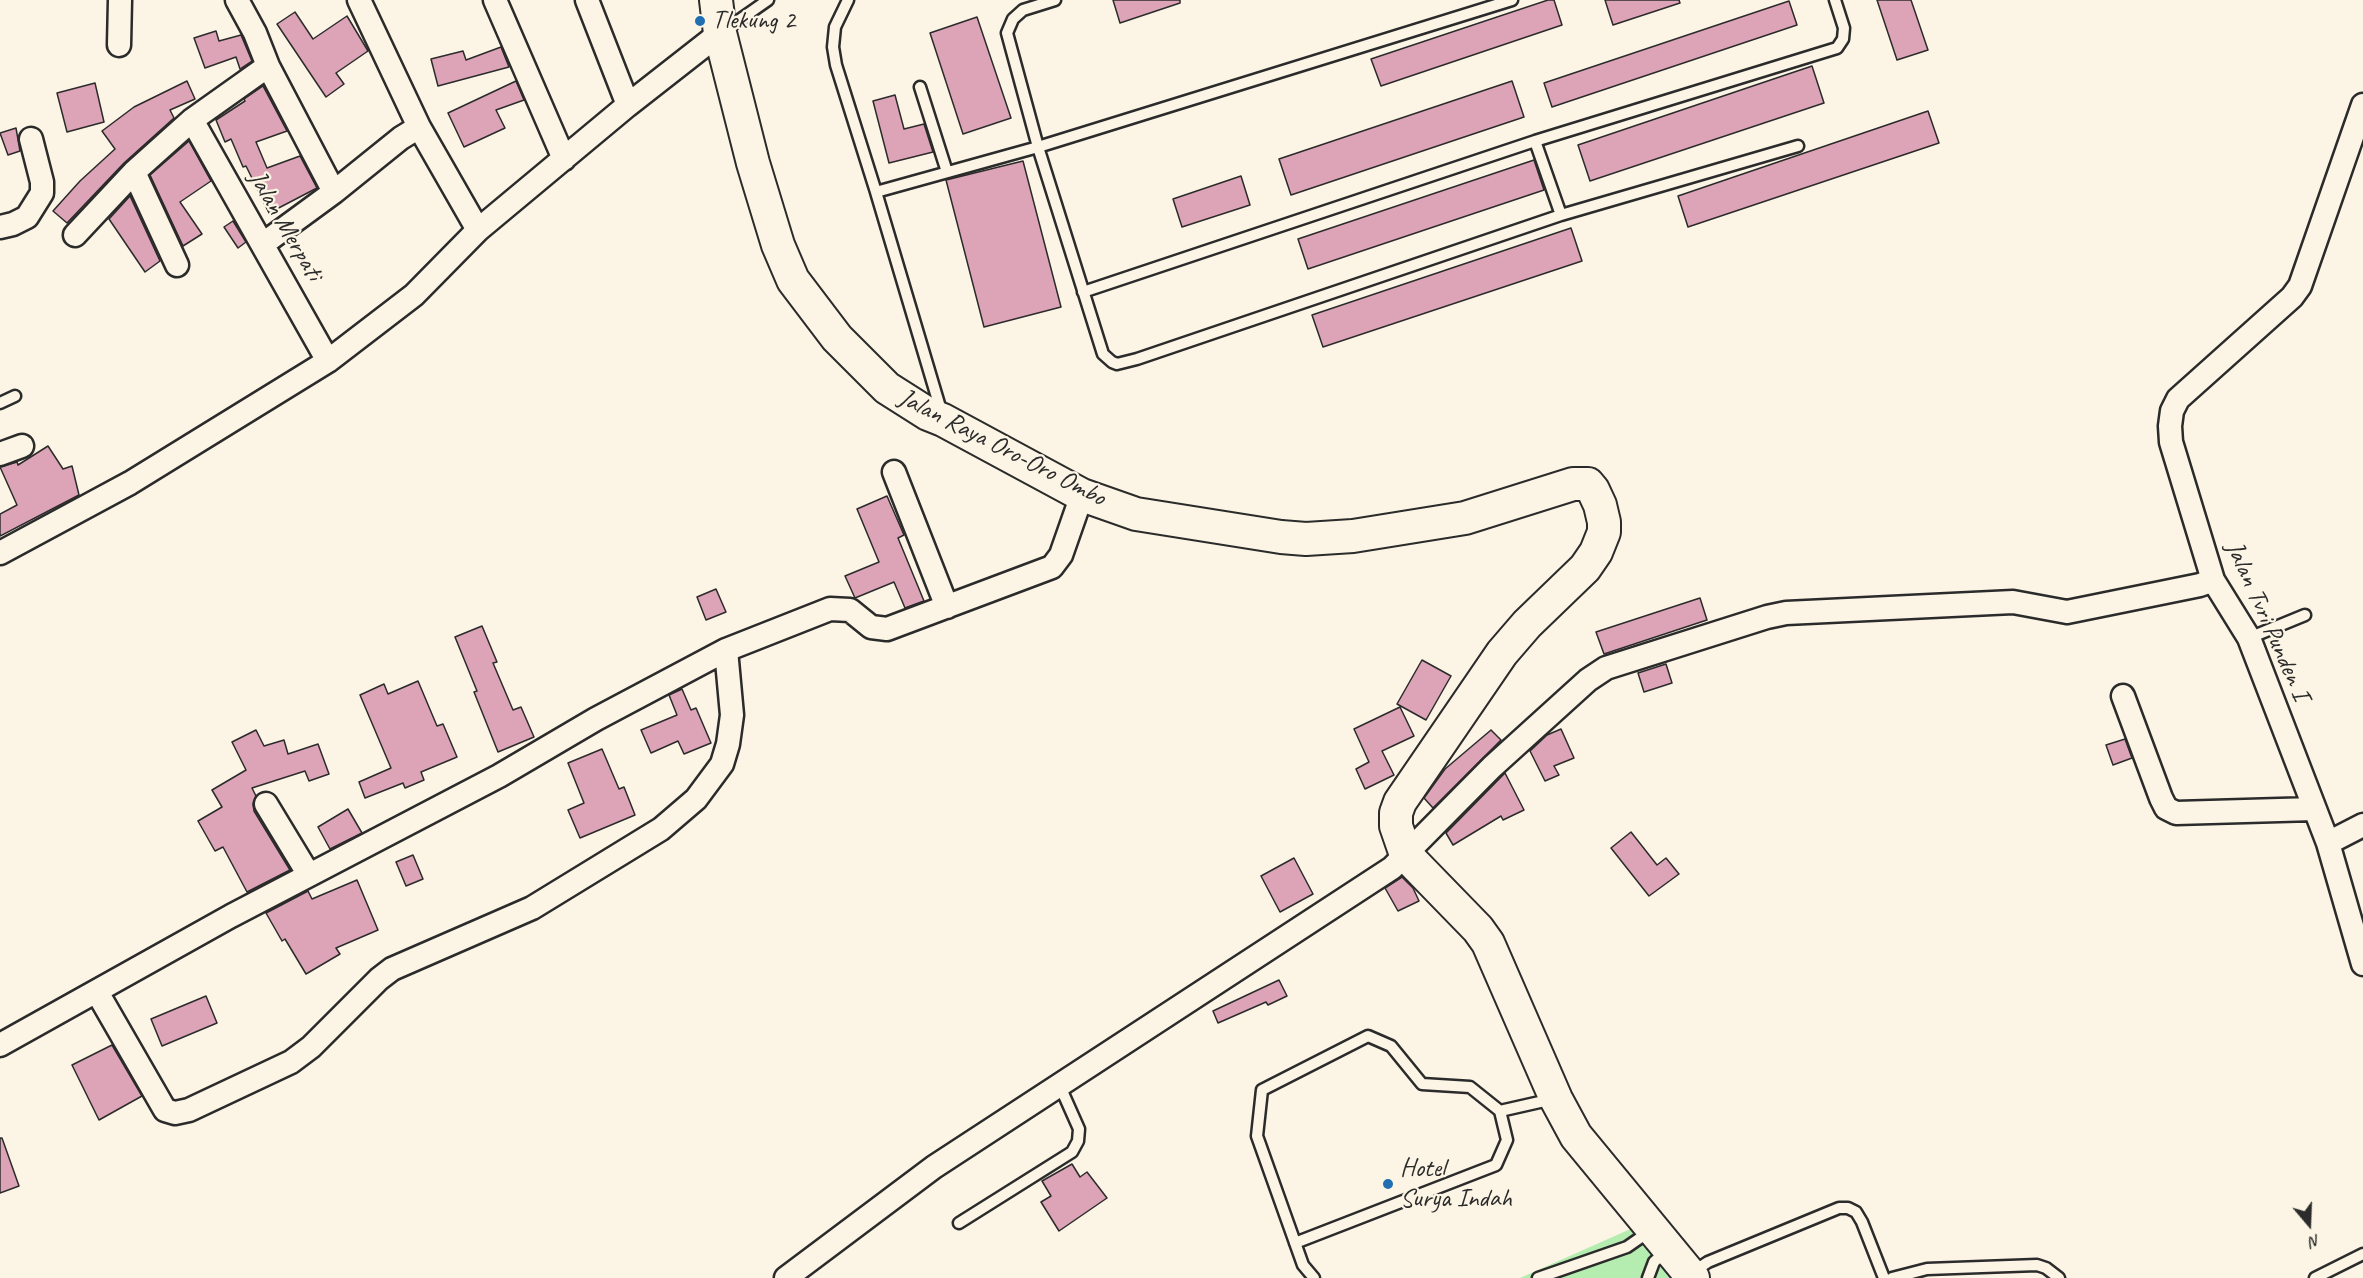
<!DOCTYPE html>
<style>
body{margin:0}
#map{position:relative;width:2363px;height:1278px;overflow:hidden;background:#fcf5e5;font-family:Caveat,sans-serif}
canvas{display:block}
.north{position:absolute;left:2279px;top:1194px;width:60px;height:60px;-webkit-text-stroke:4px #fcf5e5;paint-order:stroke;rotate:161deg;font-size:16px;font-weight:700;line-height:24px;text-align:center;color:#2b2b2b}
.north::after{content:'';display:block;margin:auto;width:21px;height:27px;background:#2b2b2b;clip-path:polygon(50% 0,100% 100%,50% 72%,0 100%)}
</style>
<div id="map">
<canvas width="2363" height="1278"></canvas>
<div class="north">N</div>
</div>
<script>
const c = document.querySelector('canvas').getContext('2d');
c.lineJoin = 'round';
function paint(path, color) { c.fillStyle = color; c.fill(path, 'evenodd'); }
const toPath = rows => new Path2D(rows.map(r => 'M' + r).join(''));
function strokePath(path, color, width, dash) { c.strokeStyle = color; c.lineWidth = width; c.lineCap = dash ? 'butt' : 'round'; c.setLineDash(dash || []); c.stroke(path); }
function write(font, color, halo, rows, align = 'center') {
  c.font = font + ' Caveat,sans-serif'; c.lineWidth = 4.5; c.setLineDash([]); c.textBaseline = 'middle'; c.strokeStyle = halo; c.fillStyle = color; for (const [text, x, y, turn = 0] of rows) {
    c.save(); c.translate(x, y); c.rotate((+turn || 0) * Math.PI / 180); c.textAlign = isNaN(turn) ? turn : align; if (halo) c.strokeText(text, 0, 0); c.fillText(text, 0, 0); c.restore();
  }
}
paint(toPath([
 [1635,1227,1673,1278,1520,1278]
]), '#b5edb0');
const building = toPath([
 [1113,0,1180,0,1180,3,1120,23,1113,0],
 [1548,0,1554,0,1562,25,1381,86,1371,59,1548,0],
 [1605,0,1679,0,1680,3,1613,25,1605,0],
 [1877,0,1911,0,1928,50,1897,60,1877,0],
 [1789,1,1797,25,1552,107,1544,83,1789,1],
 [295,12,313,39,347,16,368,51,336,73,344,84,326,97,277,24,295,12],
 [977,17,1011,118,963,134,930,33,977,17],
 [216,31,219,41,241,35,252,61,240,69,236,57,205,68,194,38,216,31],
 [501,47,509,67,438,86,431,59,463,51,466,60,501,47],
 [1812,66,1824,103,1590,181,1578,145,1812,66],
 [187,81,195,99,170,110,174,118,124,163,67,223,53,211,80,181,115,149,102,131,134,107,187,81],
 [516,81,524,100,496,110,505,128,464,147,448,113,516,81],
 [1512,81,1524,117,1291,195,1279,159,1512,81],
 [95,83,104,122,67,132,57,93,95,83],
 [263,86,287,131,256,142,267,168,300,156,317,188,269,213,246,166,243,167,231,139,225,142,216,120,245,101,244,99,263,86],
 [895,95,904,129,924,124,933,152,889,163,873,101,895,95],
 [1928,111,1939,143,1688,227,1678,196,1928,111],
 [16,128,20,151,8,155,0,133,16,128],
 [189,141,211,181,180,202,202,234,183,246,150,175,189,141],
 [1534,160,1544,190,1308,269,1298,239,1534,160],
 [1023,161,1061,307,984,327,946,180,1023,161],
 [1241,176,1250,205,1182,227,1173,199,1241,176],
 [130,196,160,261,145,272,109,219,130,196],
 [233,221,246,242,238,248,224,227,233,221],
 [1571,228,1582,261,1323,347,1312,315,1571,228],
 [48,446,63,469,72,466,79,495,0,536,0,514,17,505,0,467,17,462,18,465,48,446],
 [887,496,904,535,898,538,924,601,905,608,894,582,855,598,845,576,879,562,857,509,887,496],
 [716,589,726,612,706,620,697,597,716,589],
 [1700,598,1707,620,1604,654,1596,632,1700,598],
 [482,626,497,662,493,663,513,710,521,707,534,737,498,752,474,692,477,691,455,637,482,626],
 [1422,660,1451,676,1426,720,1397,704,1422,660],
 [1666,664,1672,683,1644,692,1638,673,1666,664],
 [418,681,437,726,443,724,457,757,421,772,424,780,405,788,403,783,365,798,359,782,391,768,360,695,384,684,388,694,418,681],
 [682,689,691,710,696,708,711,743,684,754,678,741,651,753,641,730,677,715,669,695,682,689],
 [1400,707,1414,736,1382,751,1394,775,1365,789,1356,769,1369,762,1354,729,1400,707],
 [1561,729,1574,758,1554,766,1559,775,1545,781,1530,751,1547,735,1561,729],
 [256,730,264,746,284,740,288,754,318,744,329,774,309,781,305,771,252,788,256,796,253,804,254,811,290,870,247,892,223,847,215,851,198,821,222,807,212,790,246,770,232,742,256,730],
 [1491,730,1501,740,1433,808,1424,798,1445,769,1491,730],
 [2125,739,2132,758,2113,765,2106,745,2125,739],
 [602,749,619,789,624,787,635,815,580,838,568,810,584,803,568,763,602,749],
 [1505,773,1524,810,1503,820,1501,816,1453,845,1446,833,1505,773],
 [348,809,362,833,330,849,318,827,348,809],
 [1631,832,1657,865,1666,858,1679,874,1649,896,1611,848,1631,832],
 [413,855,423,879,406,886,396,862,413,855],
 [1294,858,1313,894,1280,912,1261,876,1294,858],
 [1402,877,1413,888,1419,901,1398,911,1385,888,1402,877],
 [357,880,378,930,336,948,340,954,306,974,285,939,282,941,266,913,308,891,312,899,357,880],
 [1279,980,1287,996,1268,1005,1266,1002,1218,1023,1213,1011,1279,980],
 [206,996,217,1023,162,1046,151,1019,206,996],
 [112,1045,142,1096,99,1120,72,1065,112,1045],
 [0,1138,2,1138,19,1186,0,1193,0,1138],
 [1072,1164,1080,1177,1087,1172,1107,1198,1059,1231,1041,1202,1051,1196,1042,1181,1072,1164]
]);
paint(building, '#dca4b6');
strokePath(building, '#2b2b2b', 1.5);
const lane = toPath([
 [848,0,835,27,833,47,836,65,876,192,1038,147,1512,0],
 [1055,0,1023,10,1013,19,1007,33,1038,147,1103,354,1112,362,1117,364,1137,359,1561,215,1798,146],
 [725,30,768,0],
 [920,87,947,172],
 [1535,141,1561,215],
 [876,192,942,414],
 [1083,292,1535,141,1837,48,1843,39,1844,28,1835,0],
 [0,403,15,396],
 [2249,638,2305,615],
 [959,1223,1072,1152,1078,1141,1079,1129,1059,1084],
 [1295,1243,1496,1165,1507,1140,1500,1111],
 [1691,1273,1708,1262,1839,1208,1848,1208,1856,1212,1862,1222,1884,1278],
 [1314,1278,1303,1265,1257,1136,1262,1090,1368,1036,1391,1046,1422,1084,1470,1087,1500,1111,1553,1099],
 [1538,1278,1627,1247,1650,1231],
 [1648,1278,1654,1262,1667,1250],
 [1892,1278,1927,1269,2037,1265,2046,1268,2059,1278],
 [2315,1278,2363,1254]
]);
const street = toPath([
 [237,0,255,33,268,66,334,192],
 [359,0,419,127,478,230],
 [495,0,564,159],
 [587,0,628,105],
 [119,45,120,0],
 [2363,105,2300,286,2292,297,2178,399,2172,411,2170,426,2171,442,2213,580,2249,638,2328,843,2363,964],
 [192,120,328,361],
 [134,172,177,265],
 [0,227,13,224,27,217,42,193,42,182,31,139],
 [75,235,134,172,192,120,268,66],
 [263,244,334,192,401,138,419,127],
 [0,454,22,446],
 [894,472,947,607],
 [0,553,130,483,328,361,414,295,478,230,628,105,720,33],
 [2123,696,2161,798,2166,808,2176,813,2314,809],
 [266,804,309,875],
 [2328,843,2363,825],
 [97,992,165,1110,175,1113,189,1110,291,1062,311,1047,379,979,392,969,532,908,661,829,696,799,722,764,728,744,732,715,726,650],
 [0,1045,231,916,499,776,596,719,726,650,830,609,850,610,871,627,887,629,1052,567,1061,555,1082,495],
 [786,1278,934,1167,1392,868,1492,767,1588,680,1606,668,1767,617,1786,613,2013,602,2067,612,2200,585,2213,580]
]);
const secondary = toPath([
 [716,0,720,33,753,163,778,245,793,280,837,338,887,388,928,414,943,420,1082,495,1136,514,1281,537,1306,539,1353,536,1465,518,1573,484,1588,484,1593,490,1600,505,1604,522,1604,532,1596,552,1585,568,1527,624,1502,653,1400,802,1396,813,1396,826,1406,855,1478,929,1488,943,1556,1099,1576,1136,1693,1278]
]);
strokePath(lane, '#2b2b2b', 15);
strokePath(street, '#2b2b2b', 27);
strokePath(secondary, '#2b2b2b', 36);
strokePath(lane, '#fcf5e5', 10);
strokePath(street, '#fcf5e5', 22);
strokePath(secondary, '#fcf5e5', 32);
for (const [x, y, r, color] of [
 [700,21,6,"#1f6fb2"],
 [1388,1184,6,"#1f6fb2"]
]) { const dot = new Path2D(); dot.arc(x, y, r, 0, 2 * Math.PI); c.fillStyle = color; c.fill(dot); strokePath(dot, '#fcf5e5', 2); }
write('26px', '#2b2b2b', '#fcf5e5', [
 ["Tlekung 2",712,21],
 ["Hotel",1400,1169],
 ["Surya Indah",1400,1199]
], 'left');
write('26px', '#2b2b2b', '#fcf5e5', [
 ["Jalan Merpati",285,226,60],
 ["Jalan Raya Oro-Oro Ombo",1002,448,27],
 ["Jalan Tvri Punden I",2267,621,66]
]);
</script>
